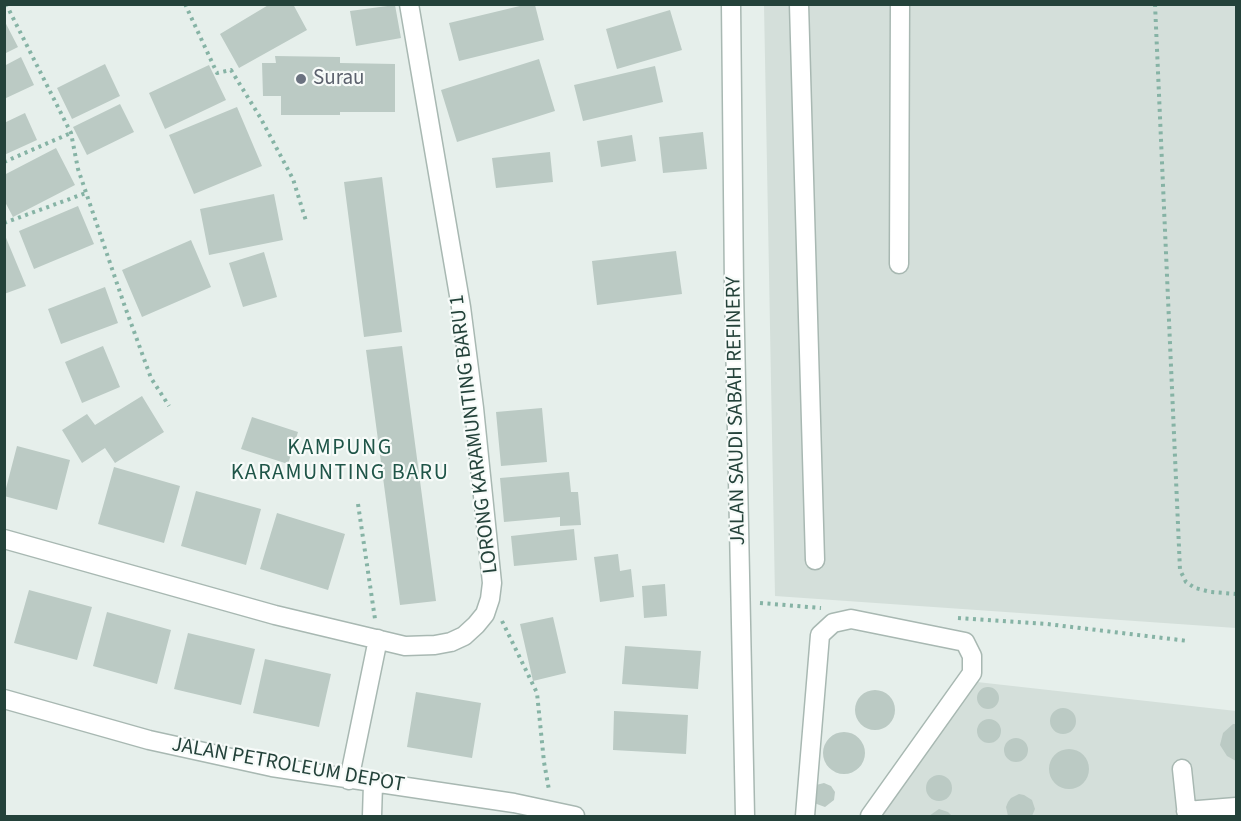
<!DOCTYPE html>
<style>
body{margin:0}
#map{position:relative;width:1241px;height:821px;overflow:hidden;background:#e6efeb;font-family:"Source Sans 3",sans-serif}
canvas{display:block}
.frame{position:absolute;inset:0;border:6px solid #24423a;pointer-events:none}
</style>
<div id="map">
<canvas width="1241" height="821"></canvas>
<div class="frame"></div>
</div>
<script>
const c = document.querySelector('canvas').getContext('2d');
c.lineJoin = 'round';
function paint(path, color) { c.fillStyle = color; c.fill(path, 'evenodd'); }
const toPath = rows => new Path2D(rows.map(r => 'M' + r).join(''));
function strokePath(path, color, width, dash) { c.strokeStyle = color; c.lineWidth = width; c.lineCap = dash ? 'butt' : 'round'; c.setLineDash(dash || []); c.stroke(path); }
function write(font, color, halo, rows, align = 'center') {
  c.font = font + ' "Source Sans 3",sans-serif'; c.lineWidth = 4.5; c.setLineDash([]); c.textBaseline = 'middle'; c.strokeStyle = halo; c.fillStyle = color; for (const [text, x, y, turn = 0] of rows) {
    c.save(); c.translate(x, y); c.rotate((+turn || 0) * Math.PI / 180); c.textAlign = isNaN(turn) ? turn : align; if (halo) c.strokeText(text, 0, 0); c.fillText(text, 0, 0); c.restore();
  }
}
paint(toPath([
 [764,5,1236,5,1236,628,775,596],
 [968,681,1236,711,1236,816,873,816]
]), '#d4dfda');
paint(toPath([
 [270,4,293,4,307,30,239,68,220,34],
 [395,5,401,38,356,46,350,11],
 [524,5,535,5,544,40,459,61,449,23],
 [670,10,682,50,617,69,606,29],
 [4,20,18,47,4,54],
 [275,56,340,57,340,63,395,64,395,112,340,112,340,115,281,115,281,96,263,96,262,63,276,63],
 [21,57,34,85,4,99,4,66],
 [539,59,555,111,457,142,441,90],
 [105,64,120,96,72,119,57,88],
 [209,65,226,100,165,129,149,93],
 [655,66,663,102,583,121,574,85],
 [120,104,134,132,87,155,73,127],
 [237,107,262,166,194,194,169,135],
 [25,113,37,140,4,155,4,123],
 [703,132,707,169,663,173,659,137],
 [632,135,636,161,601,167,597,141],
 [56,148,75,185,13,217,4,200,4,175],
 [550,152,553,182,496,188,492,158],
 [382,177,402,332,364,337,344,182],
 [274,194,283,240,209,255,200,209],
 [78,206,94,244,34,269,19,231],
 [4,233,26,286,4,294],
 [191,240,211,287,142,317,122,270],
 [676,251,682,294,597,305,592,261],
 [264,252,277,297,243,307,229,263],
 [105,287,118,323,61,344,48,309],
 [103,346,120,387,82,403,65,362],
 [402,346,436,601,400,605,366,350],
 [142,396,164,432,115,463,105,448,82,463,62,430,87,414,95,425],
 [542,408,547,462,501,466,496,412],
 [252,417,298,432,288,464,241,449],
 [17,446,70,460,57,510,4,496],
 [114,467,180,486,164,543,98,524],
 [569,472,571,492,578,492,581,525,560,526,560,517,504,522,500,478],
 [196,491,261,509,246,565,181,546],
 [277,513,345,534,328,590,260,569],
 [574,529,577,560,514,566,511,536],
 [618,554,620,571,631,569,634,597,600,602,594,557],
 [665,584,667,616,644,618,642,586],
 [29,590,92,607,77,660,14,643],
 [107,612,171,630,157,684,93,666],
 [553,617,566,673,533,681,520,624],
 [188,633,255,649,241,705,174,689],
 [625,646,701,651,698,689,622,684],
 [265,659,331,674,319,727,253,713],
 '977 698a11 11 0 1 1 22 0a11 11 0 1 1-22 0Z',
 '855 710a20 20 0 1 1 40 0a20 20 0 1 1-40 0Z',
 [416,692,481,703,472,758,407,747],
 '1050 721a13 13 0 1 1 26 0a13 13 0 1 1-26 0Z',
 [614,711,688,715,686,754,613,750],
 '977 731a12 12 0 1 1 24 0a12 12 0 1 1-24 0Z',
 [1233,724,1236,724,1236,761,1227,756,1220,745,1223,733],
 '823 753a21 21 0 1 1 42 0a21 21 0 1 1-42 0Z',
 '1004 750a12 12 0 1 1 24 0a12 12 0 1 1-24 0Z',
 '1049 769a20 20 0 1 1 40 0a20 20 0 1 1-40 0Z',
 '926 788a13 13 0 1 1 26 0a13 13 0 1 1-26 0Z',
 [824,783,831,786,835,792,834,800,825,807,814,803,816,785],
 [1019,794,1024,795,1032,800,1035,809,1032,816,1008,816,1006,807,1008,802,1011,798],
 [939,809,948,812,952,816,929,816]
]), '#bbcac4');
const minor = toPath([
 [731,4,734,286,745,816],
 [799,4,815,560],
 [899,264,900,4],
 [4,539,275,615,405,646,435,645,451,642,464,636,476,625,485,614,490,599,492,583,474,408,461,307,409,4],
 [4,699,149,740,272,767,514,803,575,816],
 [1182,769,1187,816],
 [349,780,378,639],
 [1186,811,1236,807],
 [372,816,373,784],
 [805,816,820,635,833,623,851,619,965,642,972,656,972,673,870,816]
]);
strokePath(minor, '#a8b8b2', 21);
strokePath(toPath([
 [6,4,71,133,78,169,124,304,151,378,169,406],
 [185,4,217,73,231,70,260,117,293,179,306,221],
 [1155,4,1180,570,1186,582,1195,588,1211,592,1236,594],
 [4,162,71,133],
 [4,223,86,193],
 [358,504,375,619],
 [760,603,821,608],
 [958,618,1047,624,1188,641],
 [502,621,537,693,544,762,549,790]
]), '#86b3a5', 4, [3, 4.5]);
strokePath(minor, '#fff', 18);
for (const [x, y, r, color] of [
 [301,79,6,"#6b7280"]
]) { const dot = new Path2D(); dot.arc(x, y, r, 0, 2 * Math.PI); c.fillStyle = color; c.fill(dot); strokePath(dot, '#f7fbf9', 2); }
write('21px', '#5b616d', '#f7fbf9', [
 ["Surau",313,79]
], 'left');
write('21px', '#24423a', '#f7fbf9', [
 ["JALAN SAUDI SABAH REFINERY",737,411,-91],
 ["LORONG KARAMUNTING BARU 1",475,434,-97],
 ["JALAN PETROLEUM DEPOT",288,766,10]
]);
c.letterSpacing = '1.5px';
write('22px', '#1f5548', '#f7fbf9', [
 ["KAMPUNG",340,449],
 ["KARAMUNTING BARU",340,474]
]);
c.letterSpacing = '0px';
</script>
